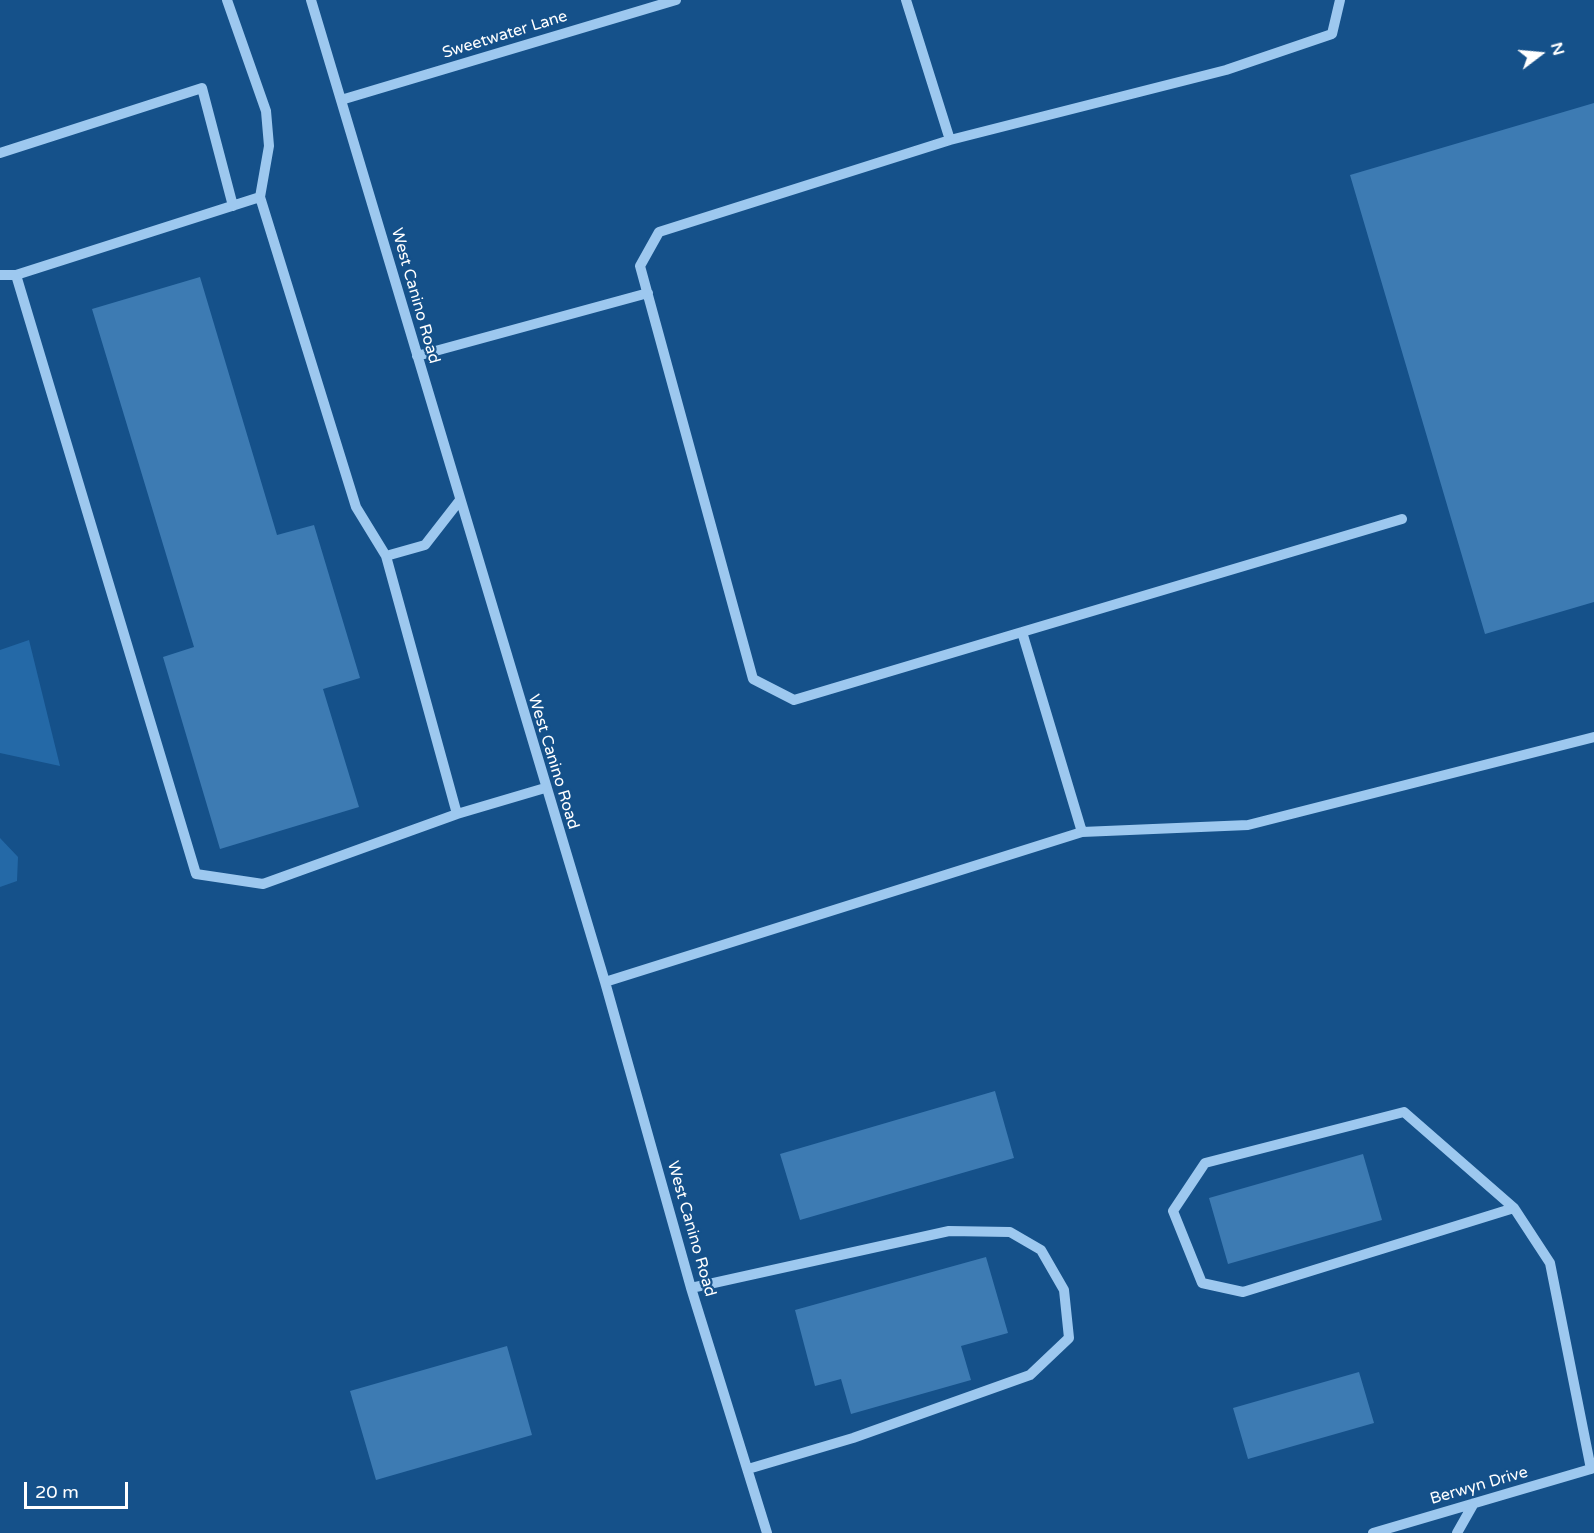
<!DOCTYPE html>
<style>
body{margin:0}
#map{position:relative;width:1594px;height:1533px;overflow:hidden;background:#15518a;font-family:"Varela Round",sans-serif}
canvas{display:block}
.north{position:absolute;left:1510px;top:24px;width:60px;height:60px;-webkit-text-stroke:4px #15518a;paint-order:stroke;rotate:74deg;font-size:16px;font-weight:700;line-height:24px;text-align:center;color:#fff}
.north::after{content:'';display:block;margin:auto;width:21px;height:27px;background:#fff;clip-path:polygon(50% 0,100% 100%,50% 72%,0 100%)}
.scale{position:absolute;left:24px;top:1482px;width:104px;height:27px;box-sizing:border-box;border:3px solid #fff;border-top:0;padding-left:8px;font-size:18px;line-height:21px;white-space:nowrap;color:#fff;-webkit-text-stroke:4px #15518a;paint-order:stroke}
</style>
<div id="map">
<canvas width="1594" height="1533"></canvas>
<div class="north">N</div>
<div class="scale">20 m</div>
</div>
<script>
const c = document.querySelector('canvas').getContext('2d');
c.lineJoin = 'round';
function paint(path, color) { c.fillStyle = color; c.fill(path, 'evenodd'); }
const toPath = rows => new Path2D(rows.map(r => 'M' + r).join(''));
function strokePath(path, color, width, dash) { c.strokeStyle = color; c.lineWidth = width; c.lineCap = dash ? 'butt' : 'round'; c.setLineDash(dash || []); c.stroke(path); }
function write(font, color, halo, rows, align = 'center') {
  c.font = font + ' "Varela Round",sans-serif'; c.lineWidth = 4.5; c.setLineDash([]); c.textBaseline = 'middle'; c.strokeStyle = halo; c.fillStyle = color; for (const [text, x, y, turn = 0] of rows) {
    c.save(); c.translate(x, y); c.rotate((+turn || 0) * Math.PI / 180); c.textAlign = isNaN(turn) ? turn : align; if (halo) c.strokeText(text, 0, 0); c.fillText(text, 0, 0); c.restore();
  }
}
paint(toPath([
 [29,640,60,766,0,753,0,650],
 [0,838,18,857,17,881,0,887]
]), '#2469a7');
paint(toPath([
 [1594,103,1594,602,1485,634,1350,175],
 [200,277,277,535,314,525,360,678,323,689,359,807,220,849,163,657,194,647,92,309],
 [995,1091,1014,1158,800,1220,780,1154],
 [1363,1154,1382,1220,1228,1264,1209,1198],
 [986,1257,1008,1333,961,1346,971,1380,851,1414,841,1379,815,1386,795,1310],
 [507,1346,532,1435,376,1480,350,1391],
 [1359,1372,1374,1423,1248,1459,1233,1408]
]), '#3d7bb3');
strokePath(toPath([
 [227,0,266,111,269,146,260,197],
 [311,0,605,982,691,1288,767,1533],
 [906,0,950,140,659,232,640,266,753,679,794,700,1022,632],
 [341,100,676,0],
 [950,140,1226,70,1332,34,1340,0],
 [0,153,202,88,233,206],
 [0,275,16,275],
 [417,356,648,293],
 [460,500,425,545,386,556,457,814,545,788],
 [386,556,356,507,260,197,16,275,196,874,263,884,457,814],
 [1082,832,1022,632,1402,519],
 [605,982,1082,832,1248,825,1594,737],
 [1514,1208,1243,1292,1202,1283,1173,1211,1205,1163,1404,1112,1514,1208,1550,1263,1591,1469],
 [691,1288,949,1231,1010,1232,1041,1250,1064,1290,1069,1338,1030,1375,853,1438,748,1469],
 [1373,1533,1594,1468],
 [1457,1533,1474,1503]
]), '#9dc8ef', 10);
write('16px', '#fff', '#15518a', [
 ["Sweetwater Lane",505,35,-17],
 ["West Canino Road",415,296,74],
 ["West Canino Road",553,762,73],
 ["West Canino Road",691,1229,74],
 ["Berwyn Drive",1479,1486,-16]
]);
</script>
